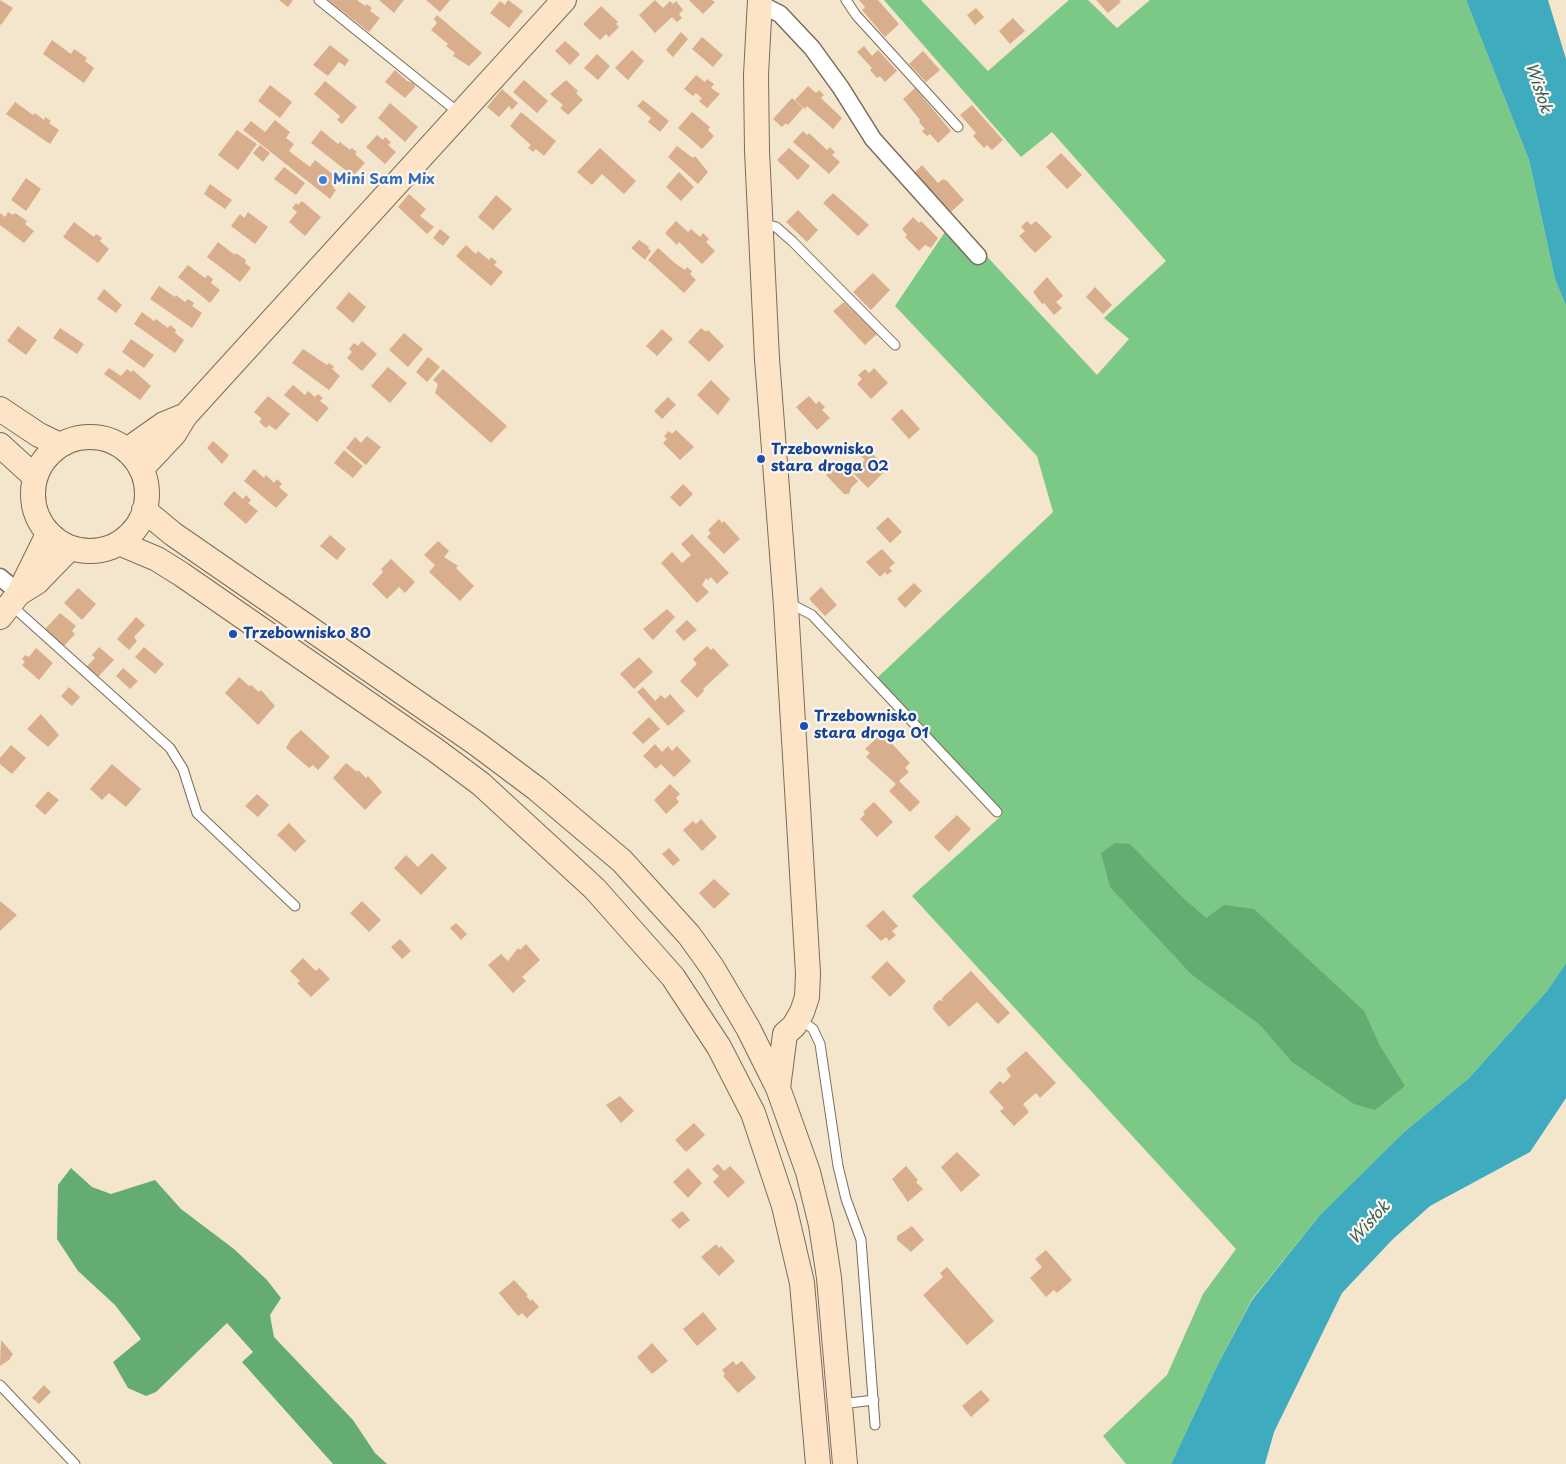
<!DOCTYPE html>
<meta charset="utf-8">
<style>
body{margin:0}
canvas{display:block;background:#f4e6cd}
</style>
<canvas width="1566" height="1464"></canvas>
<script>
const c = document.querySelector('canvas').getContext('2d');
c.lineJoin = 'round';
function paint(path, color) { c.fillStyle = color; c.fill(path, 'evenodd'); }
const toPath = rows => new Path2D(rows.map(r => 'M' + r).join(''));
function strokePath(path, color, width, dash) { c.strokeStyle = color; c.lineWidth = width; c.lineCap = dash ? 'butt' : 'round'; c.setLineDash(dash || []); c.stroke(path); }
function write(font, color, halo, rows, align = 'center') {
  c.font = font + ' "Playpen Sans",sans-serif'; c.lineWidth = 4.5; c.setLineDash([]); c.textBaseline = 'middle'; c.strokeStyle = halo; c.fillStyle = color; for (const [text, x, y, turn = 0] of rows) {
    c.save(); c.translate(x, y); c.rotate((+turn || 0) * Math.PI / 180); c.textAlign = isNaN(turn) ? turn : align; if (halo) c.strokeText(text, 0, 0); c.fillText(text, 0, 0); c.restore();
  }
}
paint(toPath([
 [884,0,921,0,988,71,1069,0,1088,0,1117,28,1150,0,1466,0,1529,160,1555,279,1566,306,1566,963,1547,991,1469,1078,1403,1133,1320,1215,1252,1299,1218,1364,1171,1464,1126,1464,1103,1436,1167,1375,1203,1294,1236,1249,912,896,1002,815,877,678,1053,512,1037,456,895,306,953,220,1097,375,1129,339,1104,318,1166,261,1052,132,1021,157]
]), '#7cc886');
paint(toPath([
 [1115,843,1130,844,1181,896,1206,918,1224,905,1254,909,1364,1011,1380,1046,1405,1086,1375,1110,1354,1104,1292,1062,1260,1025,1191,974,1110,887,1101,853],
 [71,1168,92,1187,111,1194,155,1180,181,1209,234,1249,267,1280,281,1298,270,1315,274,1337,353,1420,375,1453,387,1464,333,1464,242,1362,253,1352,227,1323,156,1392,146,1396,128,1388,113,1362,141,1339,115,1305,78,1271,57,1239,58,1185]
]), '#65ac73');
paint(toPath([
 [1466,0,1548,0,1566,59,1566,306,1555,279,1529,160],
 [1566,963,1566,1098,1530,1152,1430,1206,1392,1240,1342,1293,1274,1432,1265,1464,1171,1464,1218,1364,1252,1300,1320,1215,1403,1133,1469,1078,1547,991]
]), '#3fabbe');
paint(toPath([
 [0,0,13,8,1,25,0,24],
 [279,0,293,0,288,7],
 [328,0,357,0,365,6,367,4,372,8,370,11,380,18,369,32],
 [379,0,404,0,394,13],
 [426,0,450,0,440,12],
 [508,0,523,11,509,28,490,13,500,1,505,5],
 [655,0,663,8,670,1,673,4,676,1,683,10,679,14,682,18,677,22,672,17,655,33,639,15],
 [689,0,712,0,715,2,703,14],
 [859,0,878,0,899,24,885,37,862,10,865,7],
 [1096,0,1119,0,1121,2,1108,13],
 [601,6,618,22,616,24,619,27,609,37,606,34,600,40,583,24],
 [976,8,984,17,975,25,967,15],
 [437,15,482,53,469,66,453,56,455,53,446,46,448,44,431,30,437,23,434,19],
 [1013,18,1025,31,1010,44,999,31],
 [681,32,688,39,673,57,666,50],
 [702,37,723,55,713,67,692,49],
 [52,40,71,54,74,49,87,58,85,61,94,68,84,83,43,54],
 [565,41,580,54,570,65,555,51],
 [330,45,349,60,345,66,339,62,328,76,313,65],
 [864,46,872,56,878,50,897,71,885,82,880,76,877,78,870,70,872,68,857,52],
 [632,50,644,61,628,80,615,68],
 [923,51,940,70,926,82,909,64],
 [597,54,610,66,598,80,584,68],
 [395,70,407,81,414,83,415,87,405,98,385,82],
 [696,75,705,82,707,79,714,84,711,88,720,94,707,108,699,101,702,98,696,93,693,96,684,89],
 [524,80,548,101,537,113,513,92],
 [566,80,578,91,576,93,583,100,568,115,560,108,563,105,550,94],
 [325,81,357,107,342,124,337,120,340,116,314,94],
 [270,85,292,102,280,118,258,101],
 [808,86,816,93,819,90,824,95,821,98,842,118,833,129,807,106,805,109,795,100],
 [915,88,951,131,938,143,930,134,927,136,922,131,925,129,919,122,920,120,903,99],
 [502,89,518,103,512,110,509,106,499,117,487,107],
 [792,98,803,108,788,125,786,123,782,127,773,119],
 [643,100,669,121,660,132,648,122,651,118,637,106],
 [15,102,33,115,35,113,44,120,45,117,51,121,49,123,59,130,50,144,6,114],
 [390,103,418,127,405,142,378,118],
 [972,105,1003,140,992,150,987,145,984,148,973,136,976,133,960,115],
 [521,112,556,141,544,156,536,149,533,152,528,148,531,145,510,126],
 [692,112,710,127,708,130,714,136,702,149,678,128],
 [275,120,290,132,286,138,294,144,289,151,310,167,315,160,340,180,333,188,336,190,330,199,243,130,251,121,265,132],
 [237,130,257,144,238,170,218,155],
 [321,130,338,144,340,142,350,150,352,148,357,152,355,154,365,163,353,176,311,143],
 [803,131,807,135,809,133,827,150,830,147,835,152,832,155,840,162,829,174,793,142],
 [377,135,383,140,385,137,391,142,388,145,396,152,385,164,366,147],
 [260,145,270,153,263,162,253,153],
 [677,146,693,158,695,156,708,172,698,184,668,157],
 [600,148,636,181,624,194,602,174,592,185,577,172],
 [789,148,810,166,798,180,777,160],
 [1061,153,1082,175,1067,189,1046,167],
 [922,165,938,183,943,179,947,181,964,200,951,212,914,173],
 [284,167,305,183,296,195,274,179],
 [679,172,694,187,681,201,666,187],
 [26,178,41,189,26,211,11,200],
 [210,184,232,200,225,209,204,194],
 [833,193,869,225,858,236,823,203],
 [409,194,426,209,420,216,434,227,427,234,398,207],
 [496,195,512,209,493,230,478,217],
 [302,201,321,217,305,236,289,222,297,212,292,208,296,203,298,205],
 [798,210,818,230,807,242,786,222],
 [8,212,13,215,15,213,27,221,25,224,34,231,24,243,0,225,0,213,5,217],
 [248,212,268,227,255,244,231,226,240,214,244,218],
 [913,217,919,223,921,221,938,238,931,248,925,245,919,251,905,237,907,235,902,229],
 [676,221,688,232,691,229,700,237,703,233,709,239,706,242,715,251,702,264,679,242,677,245,665,233],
 [1027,221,1031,225,1036,221,1052,237,1035,253,1019,236,1025,231,1021,227],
 [74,222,94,237,96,234,102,238,100,241,109,249,98,263,63,237],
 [440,229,450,237,443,246,433,238],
 [639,240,649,247,648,248,651,251,645,260,631,248],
 [218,242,235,255,236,253,246,260,245,263,251,268,240,282,207,257],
 [466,245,476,254,478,251,489,260,491,257,497,262,494,265,503,272,491,286,456,256],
 [658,248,676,264,685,270,687,267,692,271,690,274,696,280,684,293,648,260],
 [188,265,205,278,208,275,213,279,211,283,220,290,210,303,178,277],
 [873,273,890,290,871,310,853,292],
 [1047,277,1063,296,1056,302,1062,308,1054,315,1044,303,1042,304,1033,292],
 [159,286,175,297,176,295,185,302,188,299,194,303,192,306,202,313,192,328,150,299],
 [1095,287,1112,305,1103,314,1086,297],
 [104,289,122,305,116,313,97,299],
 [349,292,366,307,353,323,336,308],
 [844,302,877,334,865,345,833,311],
 [142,312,154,321,156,319,168,328,170,325,176,330,175,333,184,340,175,353,134,324],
 [18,326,37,340,26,355,7,341],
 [60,328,84,344,77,354,53,338],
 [701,328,706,332,708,330,724,346,709,362,688,342],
 [662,329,673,339,657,356,646,346],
 [404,333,423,349,408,367,389,350],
 [131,339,154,355,144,368,122,352],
 [362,341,377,354,362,371,347,358,352,352,349,349,354,343,358,346],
 [303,349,327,365,329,363,334,367,332,369,340,376,329,390,292,363],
 [428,357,440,367,427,382,416,372],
 [388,367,407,383,390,403,371,386],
 [109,368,121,376,127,369,131,372,133,370,151,386,140,400,104,374],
 [874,368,888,383,871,399,857,384,862,379,858,375,865,369,869,373],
 [443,369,507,426,491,443,435,393,438,384,433,380],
 [711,380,730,399,718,415,697,395],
 [293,385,305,395,308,391,315,397,318,394,323,398,320,401,329,408,317,422,284,395],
 [268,396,290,414,276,430,269,425,266,428,259,422,262,419,254,412],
 [809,396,816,404,819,401,825,407,822,410,830,418,817,430,796,407],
 [668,397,676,405,662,419,654,411],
 [902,409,920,429,909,439,891,419],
 [676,430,694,447,680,460,663,443,667,439,664,436,669,431,672,434],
 [367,436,381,447,366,465,346,448,355,437,361,443],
 [213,441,229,455,222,464,207,448],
 [868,449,887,469,868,488,848,468,855,462,859,466,865,460,861,456],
 [344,450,363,466,353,478,334,463],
 [839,462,858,481,851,488,849,494,844,494,826,475],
 [254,469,264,478,266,475,274,483,277,479,282,484,279,487,288,495,276,508,244,481],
 [683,484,693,494,680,507,670,497],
 [234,491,243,499,246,495,251,500,248,503,258,511,246,524,223,504],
 [888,517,902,532,890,543,876,528],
 [719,519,722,523,724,521,740,539,724,554,707,537,711,533,708,530],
 [692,534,729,573,717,584,711,577,708,580,706,578,702,585,709,592,697,603,661,563,672,552,682,563,691,555,681,544],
 [330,535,346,549,337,560,320,546],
 [438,541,449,551,444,557,458,566,456,568,474,586,460,601,429,572,435,565,424,555],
 [882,549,895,563,889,568,892,571,887,575,885,572,880,577,866,562],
 [391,559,415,582,405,593,399,587,387,599,372,584,383,572,381,569],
 [914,583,922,591,905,608,897,599],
 [821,587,837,605,825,616,809,599],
 [78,588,96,604,82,620,64,603],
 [667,609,675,617,653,640,643,629],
 [60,613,76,626,72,631,75,634,64,646,45,629],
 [136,617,145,625,134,637,137,641,129,650,117,639],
 [687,620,697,630,684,641,675,631],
 [707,646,711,650,713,648,729,665,703,689,704,691,697,698,680,681,697,664,693,659],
 [99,647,114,660,97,678,85,668,95,658,92,655],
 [144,647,164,664,155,674,135,657],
 [36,648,53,663,39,680,22,665,25,662,22,659,25,655,29,657],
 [639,657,653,672,634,689,620,674],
 [123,668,138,681,130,689,116,676],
 [239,677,249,686,251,685,259,692,261,690,275,706,258,725,225,693],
 [69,687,80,697,72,706,61,696],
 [643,687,655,701,661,695,665,699,670,694,685,711,668,726,637,692],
 [41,714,59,735,48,747,27,729],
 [649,717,660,729,643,744,632,733],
 [301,730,330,757,318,770,313,765,309,768,286,748,291,739],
 [882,733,910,763,905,768,909,772,899,781,920,802,910,812,889,791,896,784,866,757,870,753,865,749],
 [655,744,662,752,668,746,672,751,677,746,691,761,674,777,661,764,656,769,643,756],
 [11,745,26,758,12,774,0,764,0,758],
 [346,763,357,772,358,770,366,778,368,776,382,792,365,810,333,778],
 [112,764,141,789,126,807,109,793,102,800,90,789],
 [670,784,680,794,676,798,679,802,666,814,654,800],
 [48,791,59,800,45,815,35,806],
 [257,794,269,805,258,817,245,806],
 [874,802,893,822,877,837,860,819,865,814,863,812],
 [957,815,971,829,949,852,934,837],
 [701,819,717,837,702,851,683,830,693,821,696,824],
 [289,823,306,841,295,852,277,835],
 [669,848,680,860,673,866,662,854],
 [432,853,447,868,421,895,394,868,406,855,418,867],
 [714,879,730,894,714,909,699,893],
 [0,901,17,915,0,931],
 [362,901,381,920,369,932,350,913],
 [883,910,898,926,892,931,896,935,889,941,886,937,881,941,866,926],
 [456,923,467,934,461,940,450,928],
 [400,939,411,951,402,959,391,947],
 [526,944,540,960,522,977,526,981,513,993,488,965,501,954,508,961,518,948,520,950],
 [303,958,316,971,319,968,330,979,311,997,297,983,300,981,290,971],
 [887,961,906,981,890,997,871,977],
 [971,971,1010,1013,998,1024,977,1002,949,1027,933,1009,934,1005,939,1000,943,1001,942,998],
 [1026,1051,1056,1083,1040,1098,1036,1093,1023,1104,1029,1112,1014,1126,1000,1111,1004,1108,989,1092,1000,1081,1003,1084,1011,1076,1006,1069],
 [620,1096,634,1111,621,1123,606,1105],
 [694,1123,705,1135,686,1152,675,1140],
 [957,1152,980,1175,961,1192,941,1167],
 [718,1164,724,1171,730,1166,745,1182,728,1198,713,1182,719,1176,712,1169],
 [906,1166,918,1180,916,1182,923,1189,908,1202,892,1179],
 [688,1168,702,1183,688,1198,673,1182],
 [682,1211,690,1220,679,1229,671,1220],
 [912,1226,924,1240,911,1252,897,1240,897,1236],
 [716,1244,719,1248,721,1246,735,1261,719,1276,701,1257],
 [1046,1250,1072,1280,1057,1293,1054,1290,1046,1297,1030,1278,1042,1267,1035,1259],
 [947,1267,994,1321,967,1345,923,1295,943,1277,940,1273],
 [514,1280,528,1295,526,1296,531,1301,532,1299,539,1307,527,1318,522,1313,518,1316,499,1293],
 [703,1312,717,1329,697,1346,683,1329],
 [1,1340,13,1354,9,1360,0,1366],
 [652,1343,668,1361,652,1374,637,1357],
 [733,1361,736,1365,742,1361,756,1378,738,1393,723,1376,725,1374,722,1370],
 [44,1385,51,1392,39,1404,32,1398],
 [981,1390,990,1400,971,1417,962,1406]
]), '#d9ae8c');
const lane = toPath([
 [319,0,459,113],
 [846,0,856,15,958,127],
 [762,223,776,227,792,241,895,345],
 [11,605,170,748,183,769,197,813,295,906],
 [786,606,793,605,812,615,997,812],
 [800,1019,813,1029,820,1044,838,1166,846,1199,861,1240,875,1425],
 [0,1385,75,1464],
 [841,1404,874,1400]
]);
const street = toPath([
 [760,8,768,8,780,14,812,48,841,88,873,139,978,256],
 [0,577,19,593]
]);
const secondary = toPath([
 [760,0,756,75,757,151,767,359,786,606,808,973,807,997,802,1012,794,1026,785,1034,778,1088],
 [0,409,39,435,60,445],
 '33 494a57 57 0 1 1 114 0a57 57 0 1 1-114 0Z',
 [0,445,35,477],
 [127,450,164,424,181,417],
 [141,469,174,434,185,416,564,0],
 [144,510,173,534,477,744,537,789,622,861,689,935,712,967,748,1028,778,1088,808,1172,821,1225,829,1278,845,1464],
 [119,543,157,559,181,574,434,749,481,784,595,889,673,977,719,1047,753,1113,784,1206,802,1283,818,1464],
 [21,592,37,582,70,548],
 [0,617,19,593,48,534]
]);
strokePath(lane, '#7c6c5b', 11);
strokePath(street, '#7c6c5b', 19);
strokePath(secondary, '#7c6c5b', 26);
strokePath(lane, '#fff', 9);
strokePath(street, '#fff', 16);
strokePath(secondary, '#fee4c6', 24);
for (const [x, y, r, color] of [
 [323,180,5,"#3f7fe0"],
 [761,459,5,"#1a4fb4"],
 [233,634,5,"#1a4fb4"],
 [804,726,5,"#1a4fb4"]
]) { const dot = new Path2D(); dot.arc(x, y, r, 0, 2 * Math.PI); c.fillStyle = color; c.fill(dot); strokePath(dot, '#fbf7ec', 2); }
write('bold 15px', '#366cbe', '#fbf7ec', [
 ["Mini Sam Mix",333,180]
], 'left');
write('bold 15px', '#164399', '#fbf7ec', [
 ["Trzebownisko",771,450],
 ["stara droga 02",771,467],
 ["Trzebownisko 80",243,634],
 ["Trzebownisko",814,717],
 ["stara droga 01",814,734]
], 'left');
write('italic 16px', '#3d5e5e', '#fbf7ec', [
 ["Wisłok",1538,88,72],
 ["Wisłok",1370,1223,-47]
]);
</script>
